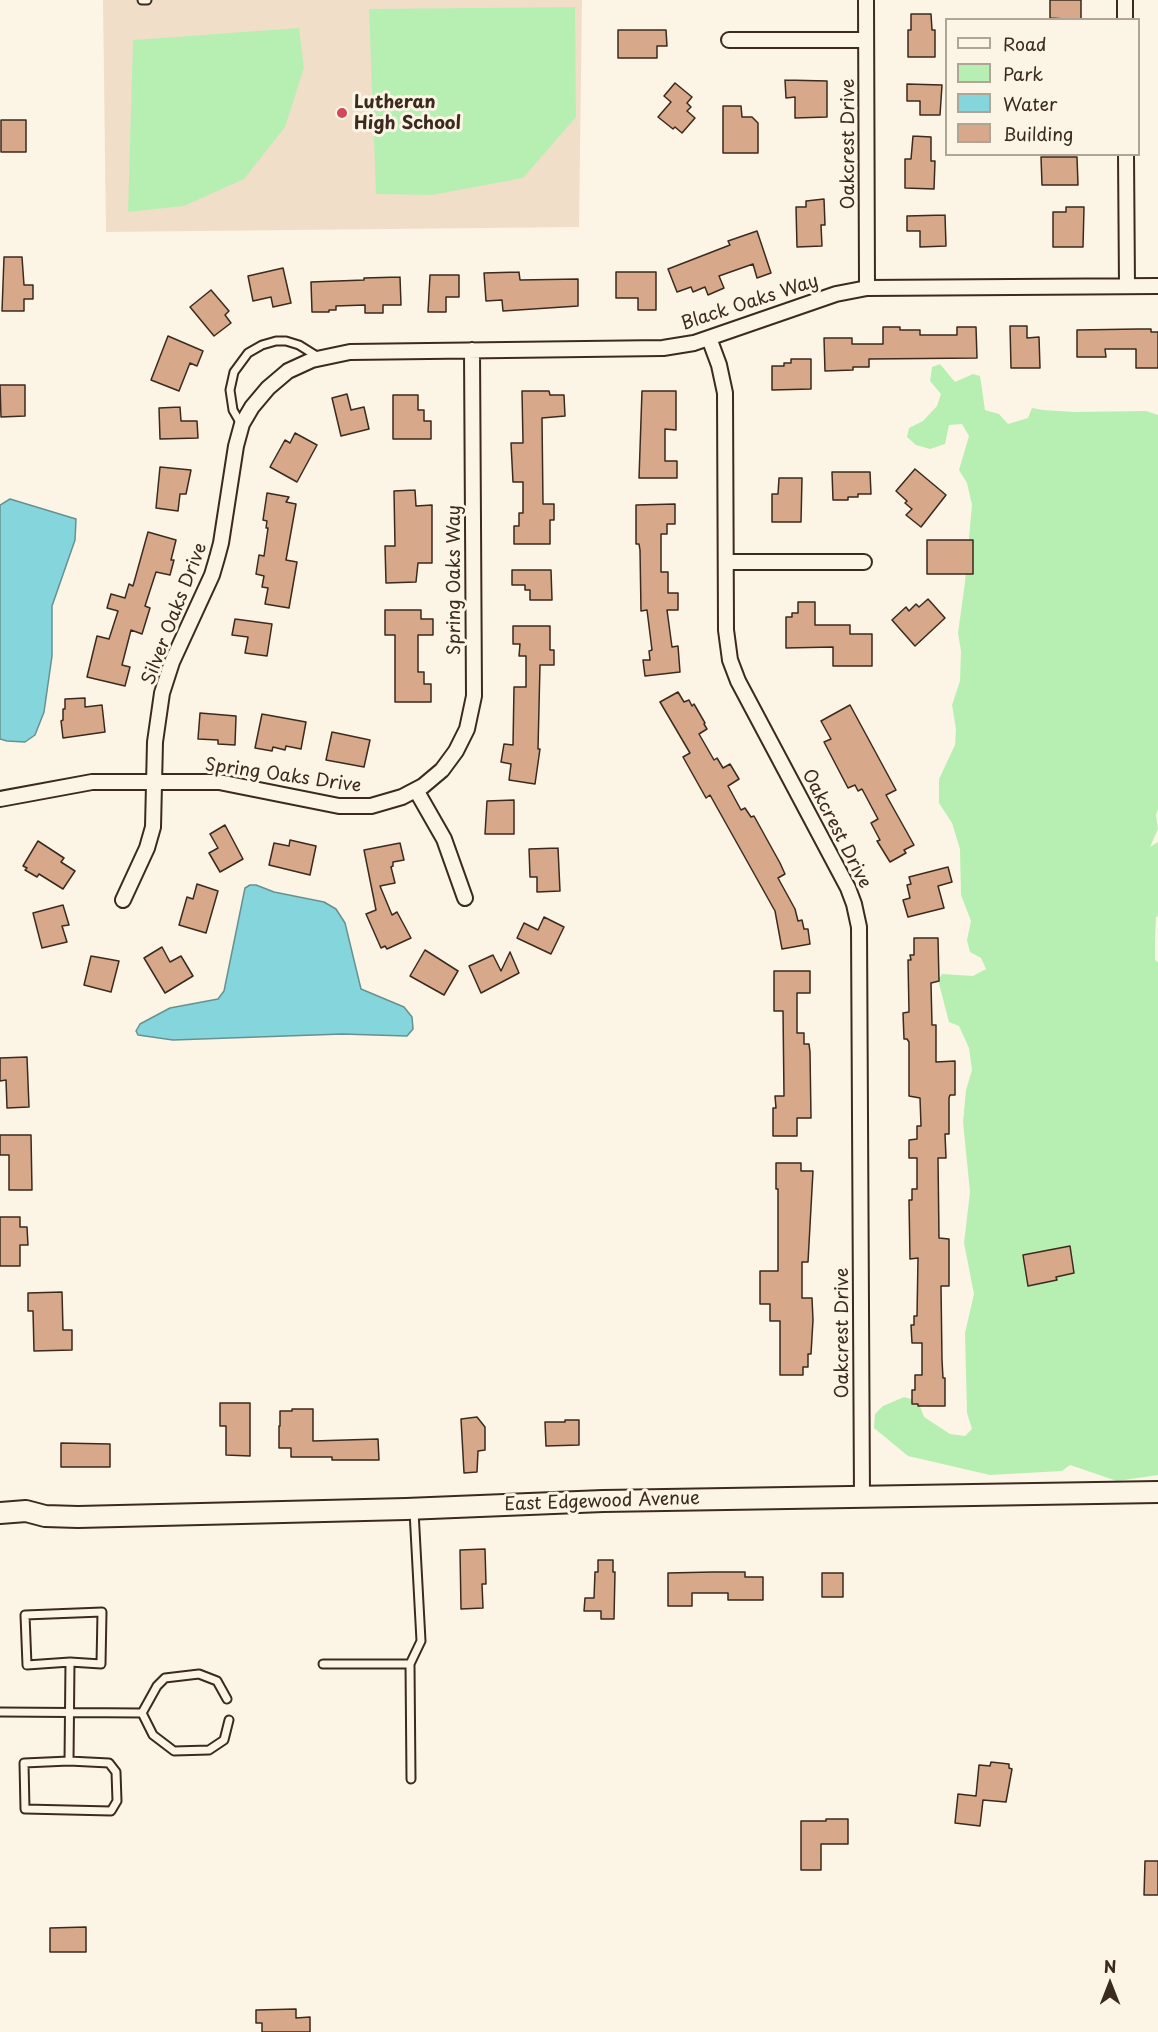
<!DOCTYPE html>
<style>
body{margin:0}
#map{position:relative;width:1158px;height:2032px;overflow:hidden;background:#fcf5e5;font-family:"Playpen Sans",sans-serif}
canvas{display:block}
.legend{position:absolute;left:945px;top:18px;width:195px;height:138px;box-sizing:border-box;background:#fcf5e5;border:2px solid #afa495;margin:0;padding:8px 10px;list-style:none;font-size:18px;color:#3b2a1e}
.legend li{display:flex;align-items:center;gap:12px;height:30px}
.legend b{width:30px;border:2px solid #afa495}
.north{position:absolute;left:1080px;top:1954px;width:60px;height:60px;-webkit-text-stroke:4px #fcf5e5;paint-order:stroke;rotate:0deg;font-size:16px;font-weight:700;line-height:24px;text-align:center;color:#3b2a1e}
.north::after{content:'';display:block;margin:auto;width:21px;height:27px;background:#3b2a1e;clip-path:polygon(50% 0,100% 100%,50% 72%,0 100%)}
</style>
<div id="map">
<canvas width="1158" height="2032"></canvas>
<ul class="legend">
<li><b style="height:8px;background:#fcf5e5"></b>Road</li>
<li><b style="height:16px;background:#b7efb3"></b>Park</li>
<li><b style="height:16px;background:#85d6dc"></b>Water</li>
<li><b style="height:16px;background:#d7a889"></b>Building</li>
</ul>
<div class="north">N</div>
</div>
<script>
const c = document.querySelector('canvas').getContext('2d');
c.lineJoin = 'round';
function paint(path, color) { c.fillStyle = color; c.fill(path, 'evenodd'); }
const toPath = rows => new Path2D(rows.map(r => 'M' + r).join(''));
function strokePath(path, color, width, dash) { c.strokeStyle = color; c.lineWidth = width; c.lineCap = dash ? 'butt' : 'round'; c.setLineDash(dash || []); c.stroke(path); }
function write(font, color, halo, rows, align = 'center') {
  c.font = font + ' "Playpen Sans",sans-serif'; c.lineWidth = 6; c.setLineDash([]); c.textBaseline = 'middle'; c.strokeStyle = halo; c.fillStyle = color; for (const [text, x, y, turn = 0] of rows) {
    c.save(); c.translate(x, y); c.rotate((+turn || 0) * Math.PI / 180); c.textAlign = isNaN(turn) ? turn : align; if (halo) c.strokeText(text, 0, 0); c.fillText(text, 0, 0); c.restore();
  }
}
paint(toPath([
 [103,0,582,0,579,227,106,232]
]), '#f1dec9');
paint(toPath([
 [575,7,576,117,523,178,432,195,376,194,369,9],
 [299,28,304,68,285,127,244,179,184,206,128,212,133,40],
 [940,364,955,382,973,374,980,376,985,410,999,414,1008,424,1028,418,1032,408,1043,410,1074,412,1146,411,1158,415,1158,809,1156,815,1158,829,1150,847,1158,842,1158,917,1156,916,1155,941,1155,960,1158,962,1158,1475,1117,1481,1070,1465,1062,1471,990,1475,908,1456,874,1428,875,1414,883,1406,904,1397,918,1401,924,1417,950,1434,965,1436,972,1429,967,1413,965,1333,974,1294,964,1243,970,1192,963,1122,966,1090,972,1070,969,1048,959,1026,949,1022,938,980,942,974,973,976,986,969,981,958,970,952,967,940,971,921,961,895,960,849,952,823,939,803,939,779,955,745,956,729,952,705,960,681,961,651,958,633,965,582,972,505,967,483,959,470,969,436,962,424,949,425,945,444,930,449,916,445,907,437,909,428,923,421,937,406,941,394,930,381,932,367]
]), '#b7efb3');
const water = toPath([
 [10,499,76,519,75,540,52,606,52,656,44,712,35,735,25,742,7,741,0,739,0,505,10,499],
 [250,885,256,885,274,892,324,902,336,909,345,923,361,989,404,1007,412,1017,413,1029,407,1036,342,1034,173,1040,138,1035,136,1031,140,1024,170,1008,218,999,224,991,245,888,250,885]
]);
paint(water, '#85d6dc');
strokePath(water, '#679190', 1.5);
const building = toPath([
 [1050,0,1081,0,1081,20,1050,18,1050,0],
 [911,14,931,14,932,30,935,30,935,57,908,57,908,30,911,30,911,14],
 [618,30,666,30,667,46,657,46,657,58,618,58,618,30],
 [785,80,827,81,827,117,795,118,795,97,786,98,785,80],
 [675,83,692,97,687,103,691,107,687,111,695,118,682,133,675,127,673,129,658,117,671,102,664,96,675,83],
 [907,84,942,85,940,115,920,115,920,101,907,101,907,84],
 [723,106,741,106,742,117,752,117,758,123,758,153,723,153,723,106],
 [1,120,26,120,26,152,1,152,1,120],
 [913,136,931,137,931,161,935,161,934,189,905,188,905,159,911,159,913,136],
 [1041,157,1077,157,1078,185,1042,185,1041,157],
 [824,199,825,225,821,225,822,246,797,247,796,207,806,207,806,201,824,199],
 [1066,207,1084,207,1083,247,1053,247,1053,212,1066,212,1066,207],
 [945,215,946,246,920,247,920,231,907,231,907,216,945,215],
 [757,231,771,273,757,278,753,264,719,276,724,288,708,295,705,287,693,292,691,287,677,292,668,269,730,245,728,241,757,231],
 [4,257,22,257,24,285,33,285,33,299,24,299,24,311,2,311,4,257],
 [283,268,291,303,273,307,271,297,253,301,248,276,283,268],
 [519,272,520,280,578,279,578,306,503,311,502,300,486,301,484,273,519,272],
 [616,272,656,272,656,310,638,310,638,298,616,298,616,272],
 [430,275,459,275,459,297,446,297,446,312,428,312,430,275],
 [400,277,401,305,383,305,383,313,365,313,365,305,336,306,336,310,329,310,329,312,312,312,311,282,364,280,364,278,400,277],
 [211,290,229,311,225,315,231,323,214,336,190,307,211,290],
 [1010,326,1027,326,1027,338,1039,337,1040,368,1011,368,1010,326],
 [883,327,900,327,900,330,920,330,920,335,957,335,957,327,976,327,977,358,869,359,869,367,853,367,853,370,825,371,824,338,852,338,852,344,883,344,883,327],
 [1138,329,1151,329,1151,332,1158,332,1158,368,1136,368,1136,349,1105,349,1106,357,1077,357,1077,330,1138,329],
 [168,336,203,351,197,366,190,363,179,391,151,380,168,336],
 [791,359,811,359,811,389,772,390,772,366,784,366,784,363,791,363,791,359],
 [0,385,25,385,25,416,1,417,0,385],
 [522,391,549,391,550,395,564,395,565,416,542,418,543,504,554,504,554,520,550,520,550,544,514,544,514,526,519,526,519,513,523,513,523,482,513,482,511,443,523,443,522,391],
 [642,391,676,391,676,430,665,429,665,461,677,461,677,478,639,478,642,391],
 [347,394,351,410,364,407,369,429,341,436,332,398,347,394],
 [393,395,418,395,418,410,424,410,424,421,431,421,431,439,393,439,393,395],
 [180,407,181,421,197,421,198,438,160,439,159,408,180,407],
 [295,433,317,445,297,482,270,467,285,440,290,443,295,433],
 [160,467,191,470,186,494,180,494,178,511,156,508,160,467],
 [915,469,946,495,921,527,906,515,912,509,905,503,907,501,896,491,915,469],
 [832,472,870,472,871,494,858,494,858,497,848,497,848,500,833,500,832,472],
 [779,478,802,478,801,522,772,522,772,494,778,494,779,478],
 [415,490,416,506,432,505,432,563,418,563,416,582,386,583,385,546,395,546,394,491,415,490],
 [267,493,289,497,286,502,296,504,286,560,297,562,289,608,265,604,268,588,262,587,264,576,256,574,259,555,264,556,268,528,266,528,267,521,263,520,267,493],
 [675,504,675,524,667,524,667,534,661,534,661,572,668,572,668,593,678,593,678,610,667,610,672,647,678,646,680,672,645,676,643,660,650,660,649,651,652,650,647,610,641,611,640,550,639,544,636,544,636,505,675,504],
 [148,532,176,540,171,560,174,560,170,575,156,572,145,606,150,608,142,634,131,630,122,665,130,667,125,686,87,677,97,636,109,639,118,611,107,608,111,594,125,598,129,584,133,586,148,532],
 [927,540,973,540,973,574,927,574,927,540],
 [512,570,551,570,552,600,530,600,530,590,525,590,525,585,512,585,512,570],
 [928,599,945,618,915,646,892,620,906,607,909,611,916,604,919,607,928,599],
 [798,602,815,602,815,625,850,625,850,634,872,634,872,666,833,666,833,647,786,648,786,617,792,617,792,613,798,613,798,602],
 [385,610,421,610,421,619,433,619,433,635,418,635,418,672,424,672,424,684,431,684,431,702,395,702,395,635,385,635,385,610],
 [235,619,272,624,267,656,245,653,248,637,232,635,235,619],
 [513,626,550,626,550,650,554,650,554,665,540,665,538,749,540,749,535,784,509,780,511,764,501,762,504,744,513,745,514,687,526,687,526,656,519,656,520,644,513,644,513,626],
 [678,692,684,702,689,700,692,706,694,704,705,723,704,724,707,729,699,734,714,760,717,758,723,768,730,764,739,779,728,786,741,810,745,808,751,817,754,816,780,863,785,874,778,878,795,909,798,921,802,920,804,929,808,929,810,944,782,949,775,911,710,795,706,798,683,757,690,753,660,702,678,692],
 [85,698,85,707,102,705,105,732,63,738,61,721,63,720,63,709,65,709,65,699,85,698],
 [850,705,896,790,886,795,914,845,904,850,906,853,890,862,877,841,880,840,871,823,878,819,862,789,858,791,855,785,848,788,824,742,831,739,821,721,850,705],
 [200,713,236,716,235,745,218,744,218,740,198,739,200,713],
 [262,714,306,722,301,749,286,746,285,750,273,747,272,751,255,748,262,714],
 [332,732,370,740,364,767,326,760,332,732],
 [514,800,514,834,485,834,487,801,514,800],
 [225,825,243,859,220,872,209,853,218,848,210,834,225,825],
 [290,840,316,846,310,875,269,865,274,843,289,846,290,840],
 [38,841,64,858,61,862,75,871,63,889,39,874,37,877,25,870,27,868,23,866,38,841],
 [400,843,404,860,393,862,393,866,391,867,395,883,380,886,392,915,397,912,411,938,387,949,385,946,381,948,366,914,376,910,364,850,400,843],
 [558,848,560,891,537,892,537,877,530,877,529,849,558,848],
 [948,867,952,882,938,886,944,908,908,917,903,900,910,898,907,885,911,884,909,877,948,867],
 [197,884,218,891,206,933,179,925,187,897,193,899,197,884],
 [63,905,69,925,62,926,67,942,42,948,33,913,63,905],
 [544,917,564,927,551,954,517,938,524,923,538,930,544,917],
 [914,938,938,938,939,981,931,983,932,1025,936,1025,936,1062,955,1061,955,1095,950,1095,949,1098,949,1134,945,1134,946,1158,938,1158,939,1238,949,1239,949,1286,941,1286,942,1360,943,1378,945,1378,945,1406,918,1406,918,1404,912,1404,912,1390,915,1390,915,1375,922,1375,922,1343,912,1343,911,1325,914,1325,914,1316,917,1316,918,1258,910,1259,909,1200,912,1200,912,1189,917,1189,917,1158,909,1158,909,1140,917,1139,917,1126,921,1126,920,1098,909,1096,909,1042,907,1039,904,1039,903,1013,909,1012,908,960,911,960,910,955,914,955,914,938],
 [162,947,170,962,181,956,193,976,165,993,144,958,162,947],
 [425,950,458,971,444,995,410,976,425,950],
 [510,952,519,973,481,993,469,966,493,955,501,971,510,952],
 [91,956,119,961,111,992,84,985,91,956],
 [774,971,810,971,810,993,797,993,797,1033,804,1033,804,1044,809,1044,810,1052,811,1118,797,1118,797,1136,773,1136,773,1108,776,1108,775,1096,784,1096,783,1011,774,1011,774,971],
 [27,1057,29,1107,7,1108,6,1080,0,1081,0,1058,27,1057],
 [0,1135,31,1135,32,1190,9,1190,9,1155,0,1155,0,1135],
 [776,1163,801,1163,801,1171,813,1171,808,1262,802,1262,802,1298,812,1298,813,1320,811,1354,808,1354,808,1367,803,1367,803,1375,780,1375,780,1321,770,1321,770,1304,760,1304,760,1271,778,1271,778,1189,776,1189,776,1163],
 [0,1217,20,1217,20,1227,27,1227,28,1245,20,1245,20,1266,0,1266,0,1217],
 [1070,1246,1074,1273,1056,1277,1057,1280,1028,1286,1023,1255,1070,1246],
 [62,1292,63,1330,72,1330,72,1350,34,1351,33,1311,28,1311,28,1293,62,1292],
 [220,1403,250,1403,250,1456,226,1455,226,1426,220,1426,220,1403],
 [292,1409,313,1409,313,1441,378,1439,379,1460,332,1460,332,1457,291,1457,291,1448,279,1448,279,1426,280,1426,280,1411,292,1411,292,1409],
 [477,1417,485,1427,485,1450,478,1451,477,1472,464,1473,461,1419,477,1417],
 [565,1420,579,1420,579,1445,546,1446,545,1422,565,1422,565,1420],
 [61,1443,110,1444,110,1467,61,1467,61,1443],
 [485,1549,486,1584,482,1584,483,1608,461,1609,460,1550,485,1549],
 [598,1560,613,1560,613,1572,615,1572,614,1619,601,1619,601,1611,584,1611,585,1598,594,1598,595,1572,598,1572,598,1560],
 [712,1572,745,1572,745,1577,763,1577,763,1600,728,1600,728,1593,692,1593,692,1606,668,1606,668,1573,712,1572],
 [822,1573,843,1573,843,1597,822,1597,822,1573],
 [991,1762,1009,1764,1009,1768,1012,1769,1006,1802,983,1800,980,1826,955,1823,958,1794,976,1796,979,1765,990,1766,991,1762],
 [826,1819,848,1819,848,1844,821,1844,821,1870,801,1870,801,1821,826,1821,826,1819],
 [1145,1861,1158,1861,1158,1895,1144,1895,1145,1861],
 [86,1927,86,1952,50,1952,50,1928,86,1927],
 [296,2009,296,2018,310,2017,310,2032,262,2032,262,2023,256,2023,256,2010,296,2009]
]);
paint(building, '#d7a889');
strokePath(building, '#3b2a1e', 1.5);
const lane = toPath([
 [142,0,147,0],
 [241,424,233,410,230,390,234,372,248,353,262,345,276,341,286,341,299,345,315,355,318,359],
 [323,1664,410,1664],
 [0,1712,142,1713],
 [142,1713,153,1735,174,1751,209,1750,224,1740,229,1720],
 [142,1713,157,1686,165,1678,199,1674,217,1681,227,1699],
 [69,1761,109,1763,116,1772,117,1801,111,1811,25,1809,24,1763,69,1761,70,1662,101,1664,102,1612,25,1615,27,1665,70,1662],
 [411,1779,410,1664,421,1641,414,1511]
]);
const street = toPath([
 [866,0,867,288],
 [1125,0,1125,20],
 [729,40,866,40],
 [1126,154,1127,286],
 [709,338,719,365,725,393,726,630,730,660,738,681,848,888,854,904,859,927,862,1497],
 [726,562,864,562],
 [416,790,444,839,465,898],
 [0,799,92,782,219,782,339,806,371,806,402,797,423,786,442,770,456,751,467,729,474,696,472,350],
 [123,900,147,848,153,827,155,742,162,693,172,662,212,575,217,558,221,543,236,446,242,424,252,407,268,388,288,371,312,360,350,352,663,348,694,343,836,294,867,288,1158,286]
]);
const secondary = toPath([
 [0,1513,26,1511,45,1516,78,1517,406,1509,603,1501,1158,1492]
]);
strokePath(lane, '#3b2a1e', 11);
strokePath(street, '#3b2a1e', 18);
strokePath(secondary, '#3b2a1e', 24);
strokePath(lane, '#fcf5e5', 7);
strokePath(street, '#fcf5e5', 14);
strokePath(secondary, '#fcf5e5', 20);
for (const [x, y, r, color] of [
 [342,113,6,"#d1495b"]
]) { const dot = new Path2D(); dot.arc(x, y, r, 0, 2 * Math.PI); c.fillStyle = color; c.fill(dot); strokePath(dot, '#fcf5e5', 2); }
write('bold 18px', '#3b2a1e', '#fcf5e5', [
 ["Lutheran",354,103],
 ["High School",354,124]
], 'left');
write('18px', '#3b2a1e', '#fcf5e5', [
 ["Oakcrest Drive",849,144,-90],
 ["Black Oaks Way",750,303,-18],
 ["Spring Oaks Way",455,580,-90],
 ["Silver Oaks Drive",175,614,-69],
 ["Spring Oaks Drive",283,776,8],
 ["Oakcrest Drive",836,829,63],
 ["Oakcrest Drive",843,1333,-90],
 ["East Edgewood Avenue",602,1502,-2]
]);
</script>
